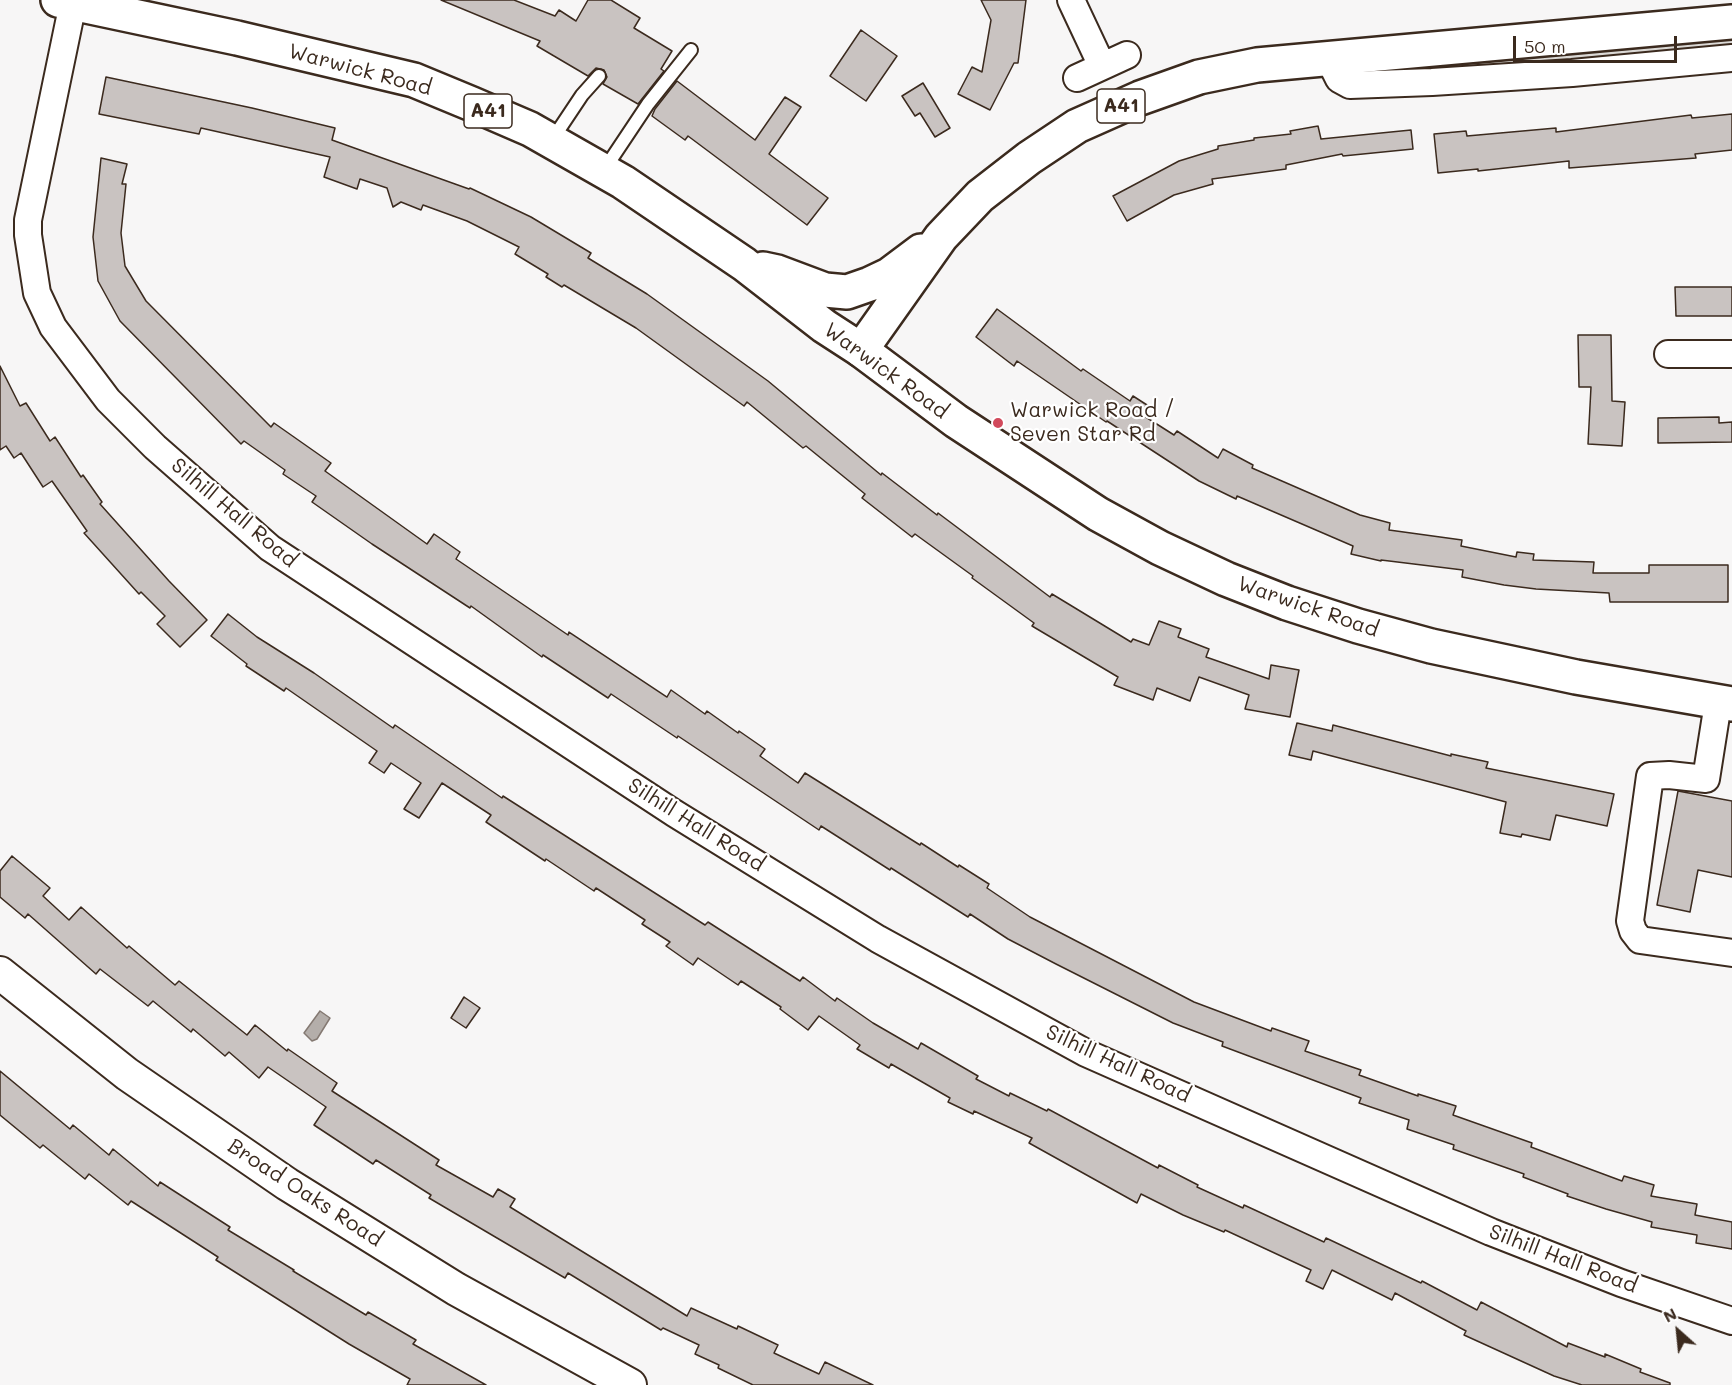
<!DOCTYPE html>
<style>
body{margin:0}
#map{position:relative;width:1732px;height:1385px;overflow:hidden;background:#f7f6f6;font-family:Mali,sans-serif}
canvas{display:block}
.north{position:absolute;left:1648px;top:1301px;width:60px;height:60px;-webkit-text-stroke:4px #fff;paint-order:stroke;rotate:333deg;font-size:16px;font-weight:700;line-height:24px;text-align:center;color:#3b2a1e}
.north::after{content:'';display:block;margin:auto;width:21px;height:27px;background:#3b2a1e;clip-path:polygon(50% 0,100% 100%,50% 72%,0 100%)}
.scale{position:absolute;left:1513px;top:36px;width:164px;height:27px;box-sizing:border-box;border:3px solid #3b2a1e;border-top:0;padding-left:8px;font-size:18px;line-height:21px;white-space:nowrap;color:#3b2a1e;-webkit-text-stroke:4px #fff;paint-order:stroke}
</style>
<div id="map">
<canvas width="1732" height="1385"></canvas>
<div class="north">N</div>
<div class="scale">50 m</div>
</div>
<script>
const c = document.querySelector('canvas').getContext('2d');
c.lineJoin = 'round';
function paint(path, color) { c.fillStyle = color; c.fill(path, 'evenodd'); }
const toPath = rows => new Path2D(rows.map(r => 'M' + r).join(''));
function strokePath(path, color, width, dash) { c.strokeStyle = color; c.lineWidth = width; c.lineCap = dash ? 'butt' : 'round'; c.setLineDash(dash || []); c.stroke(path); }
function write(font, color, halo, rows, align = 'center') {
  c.font = font + ' Mali,sans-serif'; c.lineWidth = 4.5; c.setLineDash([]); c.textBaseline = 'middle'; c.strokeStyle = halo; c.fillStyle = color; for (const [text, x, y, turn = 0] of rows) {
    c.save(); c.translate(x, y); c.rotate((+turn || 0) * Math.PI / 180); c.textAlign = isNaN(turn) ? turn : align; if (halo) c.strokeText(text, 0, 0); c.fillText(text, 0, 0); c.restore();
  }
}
paint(toPath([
 [1732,35,1732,50,1359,76,1359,67]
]), '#dbd9d6');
const water = toPath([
 [320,1011,330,1018,317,1039,312,1041,304,1033,320,1011]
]);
paint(water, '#b4aeaa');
strokePath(water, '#847972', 1.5);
const building = toPath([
 [441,0,514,0,555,16,559,10,576,21,588,0,611,0,640,18,634,28,672,51,661,69,664,71,638,104,603,84,607,77,604,70,596,68,588,76,537,46,540,41,441,0],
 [981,0,1026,0,1018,63,1014,63,990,110,958,94,972,67,982,72,991,20,981,0],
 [861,30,897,56,866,101,830,76,861,30],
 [106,77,252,108,335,128,332,140,469,189,470,188,531,217,591,253,588,258,647,294,768,381,881,475,882,473,937,515,938,513,1050,597,1052,594,1131,642,1133,639,1149,645,1159,621,1181,629,1178,637,1209,649,1206,657,1269,679,1271,665,1299,670,1290,717,1245,709,1249,695,1199,677,1190,701,1157,688,1153,700,1114,685,1118,677,1032,626,1034,623,972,578,973,576,915,534,912,537,862,498,865,494,806,446,803,448,747,402,744,406,636,328,564,285,562,287,546,277,548,274,515,254,519,247,467,221,423,205,421,210,401,202,393,207,387,188,360,179,357,189,324,177,330,157,201,128,199,134,99,114,106,77],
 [677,81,755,140,785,97,801,107,769,154,828,198,807,225,688,136,685,140,652,116,655,109,677,81],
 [923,83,950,128,935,137,920,113,915,116,902,96,923,83],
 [1732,114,1732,150,1695,154,1696,158,1569,168,1569,161,1478,171,1478,169,1438,173,1434,134,1466,131,1467,136,1556,128,1556,132,1691,115,1692,118,1732,114],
 [1318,126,1321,139,1411,130,1413,149,1343,156,1342,154,1286,165,1286,169,1212,179,1213,184,1174,195,1127,221,1113,196,1179,161,1218,149,1218,146,1254,140,1254,138,1291,134,1290,131,1318,126],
 [101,158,127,164,122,184,126,184,121,233,125,266,146,301,271,427,274,423,331,463,325,471,427,544,434,534,460,552,456,559,568,635,569,632,667,697,671,690,705,714,707,711,738,733,739,731,765,749,760,756,798,783,805,773,920,845,921,843,958,867,959,865,989,884,987,888,1030,917,1194,1002,1271,1031,1272,1028,1309,1041,1305,1051,1361,1070,1359,1075,1418,1096,1418,1094,1456,1106,1453,1115,1532,1143,1531,1147,1587,1168,1622,1181,1624,1176,1654,1185,1651,1196,1697,1204,1695,1215,1732,1222,1732,1249,1696,1243,1697,1235,1651,1227,1652,1222,1606,1209,1567,1196,1568,1194,1523,1177,1524,1174,1453,1149,1454,1145,1407,1129,1409,1120,1359,1103,1361,1098,1222,1046,1223,1042,1173,1023,1056,964,1008,939,970,914,968,917,891,868,890,870,821,826,819,830,678,736,677,738,611,694,608,698,543,655,542,657,471,606,470,608,372,544,312,502,316,496,283,474,285,470,244,441,241,444,120,321,98,281,93,237,101,158],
 [1675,287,1732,287,1732,316,1676,316,1675,287],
 [997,309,1081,371,1083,369,1130,401,1133,396,1147,405,1141,414,1174,435,1177,431,1218,458,1223,449,1253,465,1252,468,1360,515,1390,523,1389,530,1462,540,1461,546,1516,557,1517,552,1534,554,1533,560,1594,562,1593,573,1649,573,1649,565,1728,565,1728,602,1610,602,1609,593,1536,589,1504,585,1462,577,1463,570,1381,560,1381,561,1351,554,1353,546,1237,496,1236,499,1199,481,1107,421,1106,422,1017,361,1014,366,976,337,997,309],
 [1578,335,1611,335,1612,401,1625,402,1622,446,1588,444,1591,387,1579,387,1578,335],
 [0,366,20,406,26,403,50,441,55,437,81,477,83,475,102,502,100,504,169,581,207,620,180,647,157,624,165,616,141,592,139,594,84,533,87,531,52,481,43,487,21,453,14,458,6,446,0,450,0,366],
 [1719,417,1719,423,1732,422,1732,442,1658,443,1658,418,1719,417],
 [228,614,257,637,314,673,393,728,395,725,502,798,503,796,705,925,708,922,800,981,803,977,835,1001,837,998,873,1023,918,1049,921,1043,978,1076,976,1079,1009,1096,1010,1093,1047,1111,1048,1109,1158,1168,1159,1165,1198,1185,1197,1187,1243,1208,1244,1205,1324,1242,1326,1238,1421,1283,1422,1281,1477,1310,1481,1302,1567,1347,1568,1343,1605,1357,1605,1354,1641,1369,1640,1372,1670,1383,1670,1385,1582,1385,1554,1376,1464,1335,1466,1331,1395,1293,1392,1300,1332,1270,1323,1289,1306,1281,1311,1270,1225,1230,1224,1232,1183,1215,1141,1194,1137,1203,1029,1143,1032,1138,974,1111,973,1114,948,1102,950,1098,891,1064,889,1068,857,1049,860,1045,819,1016,808,1030,780,1009,781,1007,741,981,738,985,698,958,693,965,666,946,670,942,642,924,645,920,596,888,594,891,546,859,545,861,486,822,491,815,442,783,419,818,404,809,421,783,391,763,384,773,369,763,377,751,286,688,284,691,246,666,247,664,211,636,228,614],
 [1297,723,1332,731,1333,725,1451,756,1451,754,1488,762,1486,768,1614,794,1607,826,1556,815,1550,840,1522,834,1521,837,1500,833,1506,802,1313,751,1311,760,1289,755,1297,723],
 [1678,791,1732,801,1732,877,1698,870,1690,912,1657,905,1678,791],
 [12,856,50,888,43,896,69,920,81,907,127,948,129,946,175,985,179,981,247,1035,255,1025,287,1051,288,1049,337,1083,332,1091,439,1160,436,1165,493,1197,498,1189,515,1199,510,1207,687,1316,691,1308,737,1329,738,1326,778,1345,774,1353,819,1374,825,1362,873,1385,753,1385,718,1368,719,1365,695,1354,699,1345,663,1328,661,1330,568,1273,565,1278,429,1198,431,1195,376,1160,373,1164,314,1125,326,1107,268,1067,259,1078,229,1052,225,1056,193,1029,191,1032,153,1001,148,1006,100,969,96,974,28,914,25,918,0,897,0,871,12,856],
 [464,997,480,1008,466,1028,451,1018,464,997],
 [0,1071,70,1129,73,1125,109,1155,113,1149,158,1186,160,1182,230,1227,228,1230,294,1270,293,1271,366,1315,368,1312,416,1340,413,1344,486,1385,407,1385,410,1379,349,1344,216,1260,218,1257,131,1201,128,1205,89,1174,85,1179,43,1145,40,1148,0,1115,0,1071]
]);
paint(building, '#c9c3c1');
strokePath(building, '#3b2a1e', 1.5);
const service = toPath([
 [552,140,582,95,599,76],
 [604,170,648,104,691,50]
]);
const minor = toPath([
 [1071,0,1102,66],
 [73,3,28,220,28,235,37,293,53,327,108,400,155,447,270,548,674,813,878,939,1086,1053,1491,1232,1621,1283,1732,1321],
 [1329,59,1339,79,1350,85,1432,82,1572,73,1732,58],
 [1077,78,1127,55],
 [1668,354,1732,354],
 [1718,703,1706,779,1669,775,1650,776,1630,921,1633,931,1640,940,1732,953]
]);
const tertiary = toPath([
 [0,973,127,1074,287,1184,456,1289,630,1385]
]);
const secondary = toPath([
 [861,350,956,421,1098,514,1160,548,1226,579,1287,603,1358,626,1431,646,1576,677,1732,704]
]);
const trunk = toPath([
 [58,0,237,38,414,80,472,104,530,129,623,182,744,264,824,326,861,350,941,237,980,196,1029,158,1077,126,1140,98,1199,77,1257,65,1732,22],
 [763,269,777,272,825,290,847,292,870,284,889,275,921,251]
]);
strokePath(service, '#3b2a1e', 16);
strokePath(minor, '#3b2a1e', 30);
strokePath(tertiary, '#3b2a1e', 36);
strokePath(secondary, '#3b2a1e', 38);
strokePath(trunk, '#3b2a1e', 38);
strokePath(service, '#fff', 12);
strokePath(minor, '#fff', 26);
strokePath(tertiary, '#fff', 32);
strokePath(secondary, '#fff', 33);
strokePath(trunk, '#fff', 33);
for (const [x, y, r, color] of [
 [998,423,6,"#d1495b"]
]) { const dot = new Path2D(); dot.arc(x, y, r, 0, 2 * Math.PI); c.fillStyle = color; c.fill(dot); strokePath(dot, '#fff', 2); }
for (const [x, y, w] of [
 [1121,106,48],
 [488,111,48]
]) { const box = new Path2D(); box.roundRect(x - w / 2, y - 17, w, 34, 4.5); c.fillStyle = '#fff'; c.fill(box); strokePath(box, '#3b2a1e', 1.5); }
write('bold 20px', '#3b2a1e', null, [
 ["A41",1121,106],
 ["A41",488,111]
]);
write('21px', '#3b2a1e', '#fff', [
 ["Warwick Road",360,70,15],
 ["Warwick Road",886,371,36],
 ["Silhill Hall Road",234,513,40],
 ["Warwick Road",1308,607,19],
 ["Silhill Hall Road",696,825,32],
 ["Silhill Hall Road",1118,1064,25],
 ["Broad Oaks Road",305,1193,33],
 ["Silhill Hall Road",1563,1259,21]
]);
write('21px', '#3b2a1e', '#fff', [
 ["Warwick Road /",1010,411],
 ["Seven Star Rd",1010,435]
], 'left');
</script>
